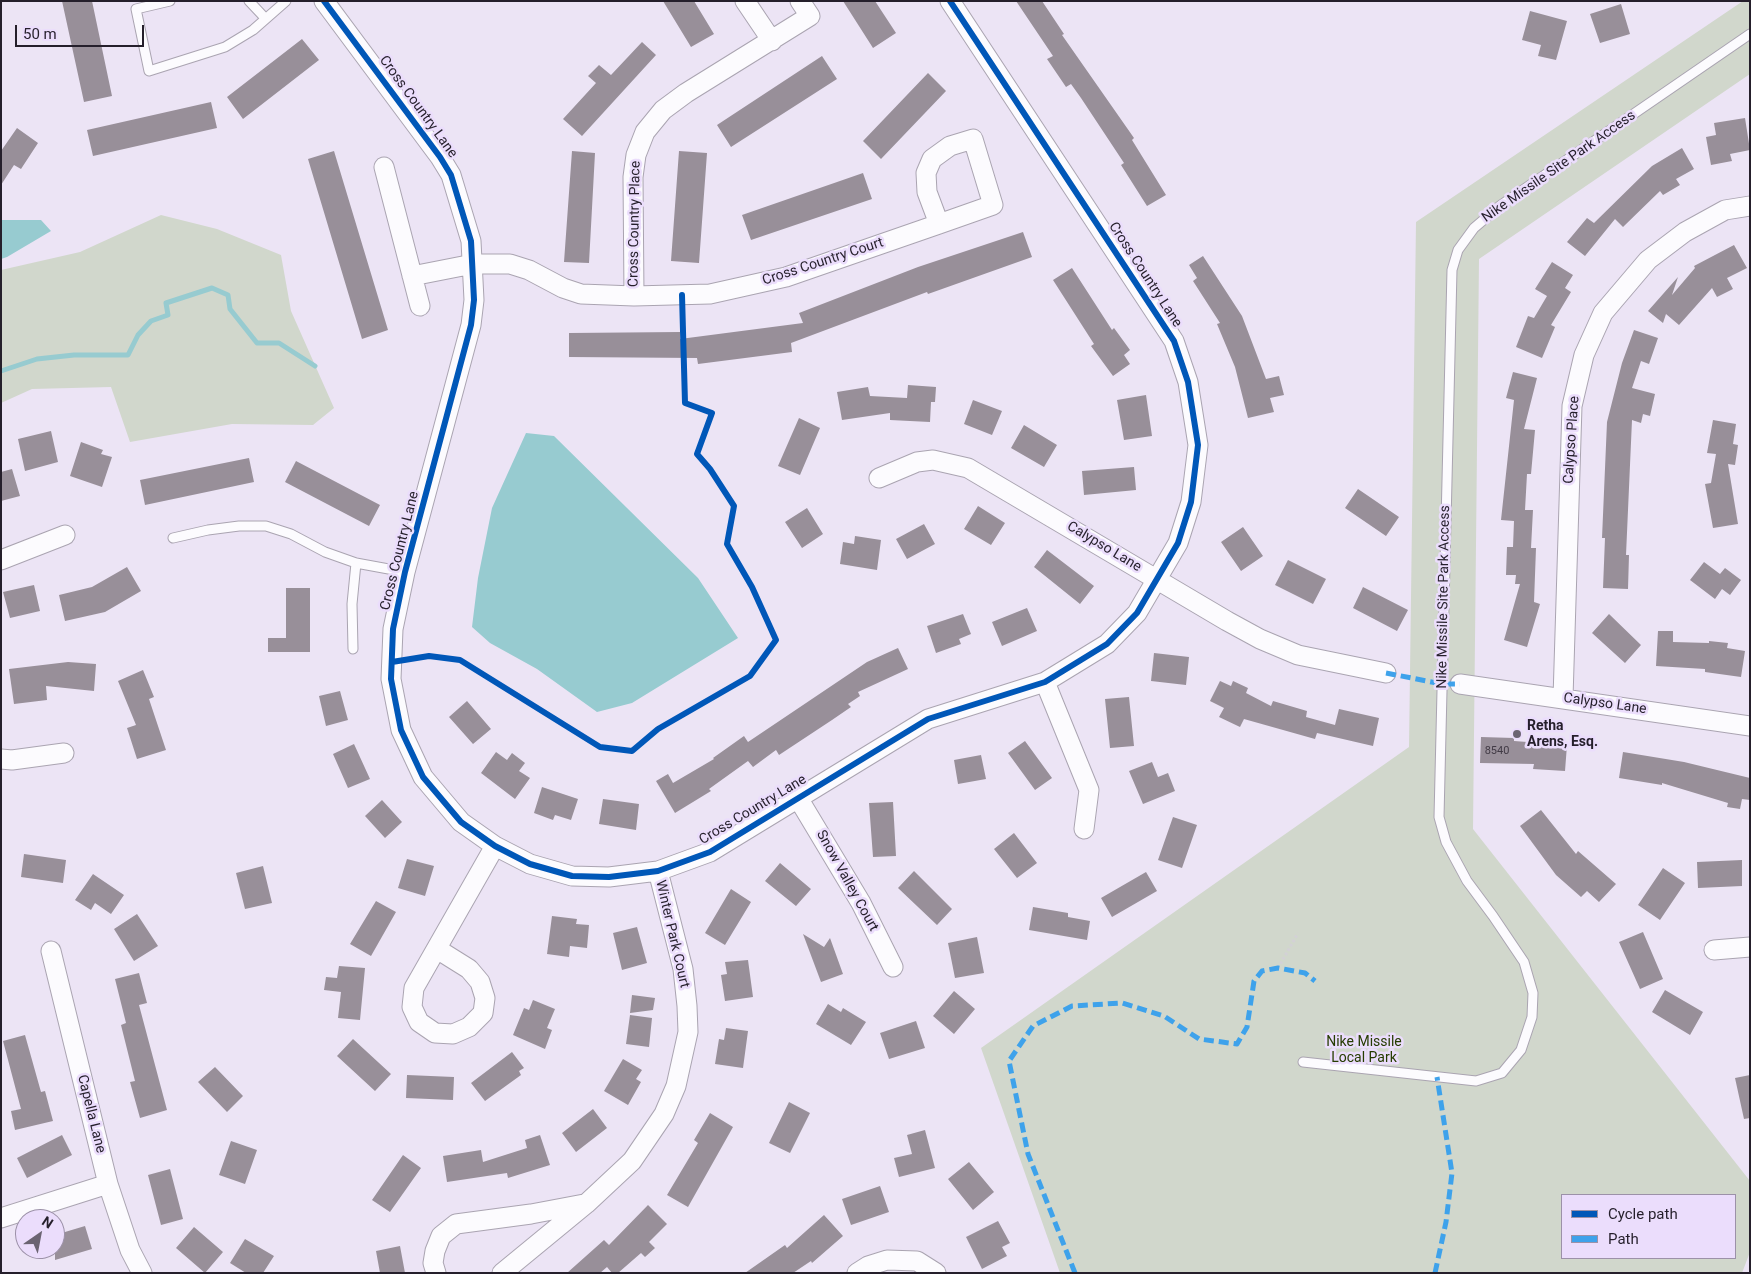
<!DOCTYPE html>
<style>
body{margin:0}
#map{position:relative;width:1751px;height:1274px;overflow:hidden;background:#ece4f5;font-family:Roboto,sans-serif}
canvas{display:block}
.frame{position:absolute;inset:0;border:2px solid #251f2b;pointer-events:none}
.legend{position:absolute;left:1561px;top:1194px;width:175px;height:65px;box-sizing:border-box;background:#ebddfc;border:1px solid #9c91a8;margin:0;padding:6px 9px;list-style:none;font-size:15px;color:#251f2b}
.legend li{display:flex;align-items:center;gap:10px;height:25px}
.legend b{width:25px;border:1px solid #9c91a8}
.north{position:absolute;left:15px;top:1209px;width:50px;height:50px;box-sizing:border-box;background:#ebddfc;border:1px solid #9c91a8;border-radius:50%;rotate:33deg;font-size:14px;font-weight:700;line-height:20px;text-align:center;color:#251f2b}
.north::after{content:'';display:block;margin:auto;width:18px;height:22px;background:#6b6472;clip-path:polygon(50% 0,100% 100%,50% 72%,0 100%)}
.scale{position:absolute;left:15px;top:25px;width:129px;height:22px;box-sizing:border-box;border:2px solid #251f2b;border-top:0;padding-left:6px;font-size:15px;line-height:18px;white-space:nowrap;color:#251f2b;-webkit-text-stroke:4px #ebddfc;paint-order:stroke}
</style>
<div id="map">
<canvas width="1751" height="1274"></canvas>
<div class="frame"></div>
<ul class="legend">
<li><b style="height:6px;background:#0057b8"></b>Cycle path</li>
<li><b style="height:6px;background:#3ea2eb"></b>Path</li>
</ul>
<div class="north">N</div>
<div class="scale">50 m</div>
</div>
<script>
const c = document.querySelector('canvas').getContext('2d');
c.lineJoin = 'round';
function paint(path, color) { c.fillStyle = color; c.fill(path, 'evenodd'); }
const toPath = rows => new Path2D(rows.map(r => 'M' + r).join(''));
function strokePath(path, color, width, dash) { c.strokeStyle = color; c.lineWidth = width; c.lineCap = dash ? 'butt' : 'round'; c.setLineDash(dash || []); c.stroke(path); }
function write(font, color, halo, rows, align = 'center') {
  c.font = font + ' Roboto,sans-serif'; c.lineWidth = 5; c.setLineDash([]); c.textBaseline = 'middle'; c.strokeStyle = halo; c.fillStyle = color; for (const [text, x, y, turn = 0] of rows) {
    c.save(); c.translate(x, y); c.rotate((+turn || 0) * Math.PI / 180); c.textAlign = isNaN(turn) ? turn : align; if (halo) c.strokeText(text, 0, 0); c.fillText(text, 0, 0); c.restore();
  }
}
paint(toPath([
 [1743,1,1750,1,1750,74,1479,259,1473,829,1750,1181,1750,1252,1742,1273,1060,1273,981,1048,1409,747,1416,222],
 [1562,1195,1735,1195,1735,1258,1562,1258],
 [161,215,217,229,281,255,291,311,334,408,313,425,232,424,130,442,111,387,32,389,1,403,1,270,80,252]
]), '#d1d7cc');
paint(toPath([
 [1,220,41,220,51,231,7,257,1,259],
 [526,433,554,436,698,578,738,638,632,703,597,712,537,669,490,643,472,627,478,578,492,508]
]), '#97cbd0');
strokePath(toPath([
 [1,371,37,359,74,355,128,355,138,335,151,321,168,315,166,303,212,288,228,295,230,309,257,343,279,343,315,366]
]), '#97cbd0', 5);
paint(toPath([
 [62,1,92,1,112,96,84,102],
 [663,1,694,1,714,34,691,47],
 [843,1,875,1,896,33,873,48],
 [1016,1,1042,1,1064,34,1062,35,1134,138,1132,140,1166,195,1147,206,1121,165,1124,163,1081,98,1071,84,1066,87,1047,59,1053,56],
 [1621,4,1630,34,1600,43,1590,14],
 [1530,11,1567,21,1556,60,1538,56,1541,45,1522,40],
 [302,39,319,60,243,119,227,97],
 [642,42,656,55,582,136,563,119,596,83,588,76,599,65,611,75],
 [822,56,837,79,731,147,717,125],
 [928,73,946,91,881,159,863,141],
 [211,102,217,128,93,156,87,130],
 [1745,118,1750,150,1730,154,1732,161,1711,165,1706,137,1716,135,1714,123],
 [17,128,38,143,21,169,14,165,1,185,1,151],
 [1682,148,1694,169,1676,179,1680,185,1663,195,1660,191,1623,227,1615,219,1585,256,1567,242,1587,218,1594,223,1652,166],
 [334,151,388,330,362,339,308,159],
 [572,151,595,153,589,263,564,262],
 [679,151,707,153,699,263,671,261],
 [863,173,872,199,751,240,742,215],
 [1023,232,1032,257,928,294,927,292,791,343,792,352,698,364,697,358,569,357,569,333,680,332,680,339,803,323,799,313,918,267],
 [1734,245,1747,268,1727,278,1733,289,1717,297,1712,288,1679,325,1666,314,1663,323,1648,311,1678,277,1672,295,1695,268,1694,266],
 [1203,256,1242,316,1266,379,1279,376,1284,395,1270,398,1274,412,1248,418,1235,367,1217,324,1220,323,1193,281,1197,278,1189,265],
 [1552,262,1573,275,1565,288,1571,292,1551,325,1555,327,1542,358,1516,347,1528,316,1534,318,1547,296,1535,289],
 [1072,268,1112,330,1114,328,1130,350,1124,355,1130,364,1113,376,1091,346,1094,344,1053,280],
 [1634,330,1658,338,1649,364,1641,361,1632,388,1655,394,1650,416,1643,414,1641,423,1632,420,1626,555,1629,555,1628,589,1603,588,1605,538,1602,538,1607,422,1622,363],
 [1513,372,1537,378,1524,429,1535,430,1531,474,1527,474,1525,510,1533,510,1531,548,1536,548,1534,602,1540,604,1527,647,1504,640,1520,584,1515,584,1516,575,1506,575,1507,547,1513,547,1514,521,1501,520,1514,400,1506,398],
 [908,385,936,387,935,402,931,402,930,422,890,420,890,413,842,420,837,392,868,387,870,396,907,398],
 [1146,395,1152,436,1124,440,1117,400],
 [973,400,1002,411,992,435,964,424],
 [799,418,820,428,800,475,778,466],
 [1713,420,1736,424,1733,444,1738,445,1735,465,1728,464,1738,524,1713,528,1705,484,1711,483,1716,454,1707,453],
 [1024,425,1057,445,1044,467,1011,448],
 [51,431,58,462,25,471,18,439],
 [81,442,103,450,101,454,112,457,102,487,70,476],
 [249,458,254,482,145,505,140,480],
 [296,461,380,505,369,526,285,482],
 [1134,467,1136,490,1084,495,1082,471],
 [12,469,20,496,1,501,1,472],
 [1358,489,1399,517,1386,536,1345,508],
 [978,506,1005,523,991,545,964,529],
 [807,508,823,534,802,548,785,522],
 [924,524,935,544,907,559,896,539],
 [1243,527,1263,556,1241,571,1221,542],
 [855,536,881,540,877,570,840,564,843,542,854,544],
 [1047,550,1094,586,1080,604,1034,567],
 [1288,560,1326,579,1313,604,1275,585],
 [1704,562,1720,574,1725,568,1741,580,1730,595,1722,589,1715,599,1690,580],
 [127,567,141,591,105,612,65,621,59,595,92,587],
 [34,585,40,611,10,618,3,592],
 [1363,587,1408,610,1397,631,1353,608],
 [286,588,310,588,310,652,268,652,268,638,286,638],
 [1027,608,1037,631,1002,646,992,622],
 [963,614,971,634,959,639,961,644,936,653,927,626],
 [1609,614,1641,645,1625,663,1592,633],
 [1658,631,1673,631,1673,642,1709,643,1709,641,1728,643,1727,648,1745,651,1741,677,1705,672,1705,669,1656,666],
 [898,648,908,669,858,692,860,696,848,704,851,707,832,720,779,755,776,750,753,767,748,761,709,789,711,791,675,813,656,781,668,774,673,783,714,759,713,758,744,736,748,742,867,662],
 [1154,653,1189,657,1186,685,1151,681],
 [68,662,96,664,94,691,46,686,47,700,14,704,9,669],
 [143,670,154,697,149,699,166,750,137,759,127,728,136,725,118,681],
 [1220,681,1231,686,1233,681,1248,688,1246,693,1271,706,1273,701,1307,711,1306,717,1335,725,1339,709,1379,718,1373,746,1317,733,1315,739,1244,719,1240,727,1219,717,1224,708,1210,701],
 [340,691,348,720,326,726,319,696],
 [1129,697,1134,746,1110,748,1105,699],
 [467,701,491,729,473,744,449,717],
 [1481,737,1514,738,1514,741,1567,745,1565,771,1533,769,1534,764,1480,763],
 [1025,741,1052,778,1035,790,1008,753],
 [354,744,370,779,348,788,333,754],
 [496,752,507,760,512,753,525,763,519,771,530,778,515,799,481,773],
 [1623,752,1684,762,1750,778,1750,800,1742,799,1740,809,1727,807,1728,803,1662,783,1662,785,1619,778],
 [981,755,986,779,958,784,954,760],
 [1152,762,1158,777,1168,773,1175,791,1143,804,1129,771],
 [542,787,578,799,571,820,555,815,553,820,534,813],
 [603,799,639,804,636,830,599,824],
 [382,800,402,822,385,838,365,816],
 [893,802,896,856,873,857,869,803],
 [1541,810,1576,854,1578,851,1616,884,1599,902,1587,891,1581,897,1556,875,1520,826],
 [1173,817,1197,825,1182,868,1158,860],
 [1014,833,1037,863,1017,878,994,849],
 [24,854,66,860,63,883,21,877],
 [407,859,434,866,425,896,398,888],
 [1742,860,1742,886,1698,888,1697,862],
 [780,863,811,889,796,906,765,881],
 [263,866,272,903,245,909,236,873],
 [1663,868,1685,883,1660,920,1638,905],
 [914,871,952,909,937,925,898,888],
 [1146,872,1157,891,1112,917,1101,898],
 [93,874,124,895,111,914,95,903,91,910,75,900],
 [731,889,751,902,725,945,705,933],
 [376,901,396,912,371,956,350,944],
 [1033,907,1068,913,1068,917,1090,921,1087,940,1029,930],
 [137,914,158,946,134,961,114,929],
 [552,916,577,919,576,924,589,925,587,948,570,946,569,957,547,954],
 [637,927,647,963,622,970,613,933],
 [1643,932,1663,979,1640,989,1619,942],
 [803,934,824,947,830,938,843,974,821,982],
 [977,937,984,973,955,978,948,943],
 [748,960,753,997,725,1001,721,975,727,974,725,962],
 [339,966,365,968,360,1020,338,1018,341,992,324,990,326,977,337,978],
 [139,973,147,1003,139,1005,167,1110,140,1118,130,1082,135,1081,121,1025,126,1023,115,979],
 [1665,990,1703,1012,1690,1035,1652,1012],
 [954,991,975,1009,954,1034,933,1016],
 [632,995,655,998,653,1010,630,1013],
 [533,1000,555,1009,547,1028,552,1030,545,1049,513,1035,524,1008,529,1010],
 [828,1004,841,1012,843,1008,866,1022,851,1045,816,1024],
 [630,1015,652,1018,649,1047,626,1044],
 [916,1021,925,1048,889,1059,880,1033],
 [726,1028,748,1031,743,1068,715,1064,719,1039,724,1040],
 [25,1035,41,1092,45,1091,53,1121,15,1130,11,1111,21,1109,3,1041],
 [353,1039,391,1074,375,1091,337,1056],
 [512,1052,524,1068,519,1071,521,1075,485,1101,471,1083],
 [623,1059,642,1070,636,1079,641,1082,628,1105,604,1091],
 [215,1067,243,1096,227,1112,198,1082],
 [407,1075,454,1077,453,1100,406,1098],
 [1750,1075,1750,1118,1744,1119,1735,1078],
 [789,1102,810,1113,790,1153,769,1143],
 [593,1109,607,1128,576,1152,562,1133],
 [710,1113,733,1127,688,1207,667,1195,698,1143,694,1140],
 [925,1130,935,1168,899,1177,894,1158,912,1154,907,1135],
 [62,1135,72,1155,27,1178,17,1158],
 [540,1135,550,1165,508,1178,507,1173,447,1182,443,1156,481,1150,483,1162,527,1148,525,1140],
 [231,1141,257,1150,245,1184,219,1175],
 [403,1155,421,1168,390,1212,372,1200],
 [969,1162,994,1192,973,1210,948,1179],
 [170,1169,183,1219,161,1225,148,1175],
 [880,1186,889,1212,851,1225,842,1199],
 [648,1205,667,1224,649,1242,655,1248,645,1257,641,1253,618,1273,612,1273,607,1267,600,1273,567,1273,604,1240,609,1245],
 [824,1215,843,1236,812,1263,811,1261,793,1273,745,1273,785,1245,787,1248],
 [998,1221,1010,1243,1002,1247,1007,1256,982,1269,966,1237],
 [85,1226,92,1249,55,1260,55,1235],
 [194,1227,223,1252,205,1273,176,1248],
 [245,1239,274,1256,263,1273,246,1273,230,1263],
 [400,1246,405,1273,380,1273,376,1251]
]), '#988f99');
const service = toPath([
 [170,1,136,9,149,71,225,47,253,30,286,1],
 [249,1,265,18],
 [173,538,208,530,239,526,266,526,291,534,325,552,356,563,405,572],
 [353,649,352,604,356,563],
 [1303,1062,1476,1081,1502,1073,1521,1050,1532,1017,1533,993,1524,962,1493,916,1467,881,1446,842,1439,817,1452,270,1458,250,1474,228,1501,205,1750,34]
]);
const minor = toPath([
 [324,1,440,157,451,175,471,241,474,300,471,325,405,572,393,629,391,679,401,730,423,777,461,822,495,846,530,864,572,876,609,877,658,871,710,852,928,719,1045,682,1107,644,1137,613,1178,543,1191,502,1198,445,1188,382,1174,341,950,1],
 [745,1,772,41],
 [384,167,420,306],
 [412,276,473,264,510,264,529,270,563,288,581,294,634,296,710,294,786,277,939,224,993,205,973,139,950,146,932,159,926,173,927,192,939,224],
 [634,296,633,177,636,155,645,132,663,110,686,93,810,16,800,1],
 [879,478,917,462,933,460,968,468,1227,621,1260,639,1298,655,1386,673],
 [1,560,65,535],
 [1045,682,1089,790,1084,829],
 [1460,684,1750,726],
 [1563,698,1572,406,1584,355,1603,313,1648,260,1685,232,1725,210,1750,206],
 [1,759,12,760,64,753],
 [798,798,861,903,893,967],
 [437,949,469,969,480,982,485,998,483,1013,469,1027,453,1034,435,1033,419,1022,412,1007,414,988,495,846],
 [1714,950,1750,947],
 [51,951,108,1184,130,1250,142,1273],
 [1,1218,108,1184],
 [436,1273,433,1263,435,1251,441,1236,456,1224,531,1214,584,1204],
 [502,1273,586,1204,632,1161,664,1114,676,1086,688,1032,687,1006,683,969,658,871],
 [857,1273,868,1266,887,1260,917,1261,936,1273]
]);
strokePath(service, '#aaa4b1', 11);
strokePath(minor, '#aaa4b1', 21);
strokePath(toPath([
 [1278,968,1298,933]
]), '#d3d1d6', 3, [2.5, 2.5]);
strokePath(service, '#fcfbfe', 9);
strokePath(minor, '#fcfbfe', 19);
strokePath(toPath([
 [1386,673,1442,684,1460,684],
 [1075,1273,1028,1154,1009,1061,1033,1026,1072,1006,1122,1003,1164,1016,1199,1039,1237,1044,1247,1027,1254,981,1262,971,1278,968,1305,973,1315,981],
 [1435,1273,1446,1222,1452,1173,1437,1077]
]), '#3ea2eb', 5, [10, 5]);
strokePath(toPath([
 [324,1,440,157,451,175,471,241,474,300,471,325,405,572,393,629,391,679,401,730,423,777,461,822,495,846,530,864,572,876,609,877,658,871,710,852,928,719,1045,682,1107,644,1137,613,1178,543,1191,502,1198,445,1188,382,1174,341,950,1],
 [392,662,429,656,460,660,600,747,632,751,658,729,750,676,776,640,752,587,727,544,734,506,710,469,697,454,712,413,685,403,682,295]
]), '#0057b8', 6);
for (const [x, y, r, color] of [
 [1517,734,5,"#6b6472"]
]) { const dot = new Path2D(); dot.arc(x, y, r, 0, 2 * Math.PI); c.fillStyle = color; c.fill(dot); strokePath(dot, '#ebddfc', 2); }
write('11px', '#423b46', null, [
 ["8540",1497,751]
]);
write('14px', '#251f2b', '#ebddfc', [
 ["Cross Country Lane",418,107,54],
 ["Nike Missile Site Park Access",1559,167,-35],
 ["Cross Country Place",635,224,-89],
 ["Cross Country Court",823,262,-18],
 ["Cross Country Lane",1145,275,57],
 ["Calypso Place",1572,440,-86],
 ["Calypso Lane",1104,547,31],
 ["Cross Country Lane",400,551,-76],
 ["Nike Missile Site Park Access",1444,597,-89],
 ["Calypso Lane",1605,704,8],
 ["Cross Country Lane",753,810,-31],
 ["Snow Valley Court",847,881,61],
 ["Winter Park Court",672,934,77],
 ["Capella Lane",91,1114,76]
]);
write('bold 14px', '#251f2b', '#ebddfc', [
 ["Retha",1527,726],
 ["Arens, Esq.",1527,742]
], 'left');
write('14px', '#263c01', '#ebddfc', [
 ["Nike Missile",1364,1042],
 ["Local Park",1364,1058]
]);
</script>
